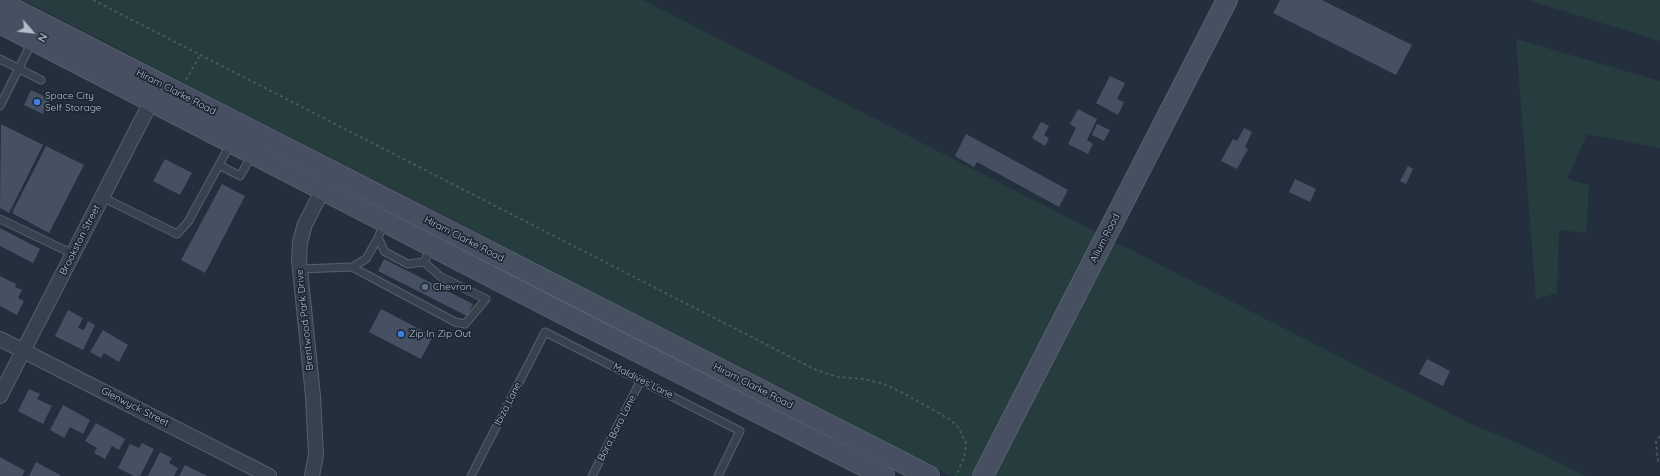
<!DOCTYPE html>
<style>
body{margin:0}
#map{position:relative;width:1660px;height:476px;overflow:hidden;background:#242f3e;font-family:Quicksand,sans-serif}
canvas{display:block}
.north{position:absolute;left:12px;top:12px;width:40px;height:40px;-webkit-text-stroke:3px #1d2633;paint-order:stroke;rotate:118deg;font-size:11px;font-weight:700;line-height:16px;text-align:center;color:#b4bcc9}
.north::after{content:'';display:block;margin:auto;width:14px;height:18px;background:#b4bcc9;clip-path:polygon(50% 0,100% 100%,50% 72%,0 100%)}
</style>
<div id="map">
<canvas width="1660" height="476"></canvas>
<div class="north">N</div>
</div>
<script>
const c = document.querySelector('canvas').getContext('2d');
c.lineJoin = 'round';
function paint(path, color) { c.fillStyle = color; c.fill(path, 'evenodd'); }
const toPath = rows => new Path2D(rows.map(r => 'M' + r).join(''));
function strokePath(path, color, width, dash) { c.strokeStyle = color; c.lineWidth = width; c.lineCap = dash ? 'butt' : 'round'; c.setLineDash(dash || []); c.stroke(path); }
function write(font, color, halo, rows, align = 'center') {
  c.font = font + ' Quicksand,sans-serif'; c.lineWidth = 3.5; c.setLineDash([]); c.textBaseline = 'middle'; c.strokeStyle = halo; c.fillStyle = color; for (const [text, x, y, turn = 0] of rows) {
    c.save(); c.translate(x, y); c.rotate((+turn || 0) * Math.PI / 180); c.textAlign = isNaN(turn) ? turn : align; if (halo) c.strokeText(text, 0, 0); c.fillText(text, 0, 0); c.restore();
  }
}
paint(toPath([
 [23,0,643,0,1465,421,1540,453,1585,476,950,476],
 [1528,0,1660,0,1660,41],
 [1516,39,1660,81,1660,148,1587,134,1567,179,1589,185,1586,233,1559,230,1557,293,1536,299]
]), '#263c3f');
paint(toPath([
 [1280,0,1322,0,1412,45,1396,75,1273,13],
 [1110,76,1125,83,1117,99,1124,102,1118,115,1096,103],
 [31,90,50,99,43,114,24,105],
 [1078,109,1097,119,1087,140,1093,144,1088,154,1068,144,1076,128,1070,124],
 [1041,122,1049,126,1044,135,1049,138,1045,146,1032,138],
 [1,124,43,145,9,213,0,208],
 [1097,124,1110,130,1104,141,1092,135],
 [1244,128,1252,132,1245,147,1248,149,1237,169,1221,161,1233,139,1237,141],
 [966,134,1068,190,1059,207,977,162,974,167,955,156],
 [46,146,84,165,49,233,12,213],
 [165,159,192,173,180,195,153,181],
 [1408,166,1413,169,1406,184,1400,181],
 [1295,179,1316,189,1310,202,1289,192],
 [222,184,245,196,205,273,181,260],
 [0,228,40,249,33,263,0,246],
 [384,259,473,304,467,316,378,271],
 [0,276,16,284,15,287,22,290,18,298,24,301,17,315,0,306],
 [381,309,433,336,421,359,369,332],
 [68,310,83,318,78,328,84,330,88,321,95,325,83,350,55,336],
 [103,330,128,345,119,362,104,353,101,358,90,352],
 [1427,359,1450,371,1443,386,1419,374],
 [29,389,40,394,37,399,52,406,43,424,18,411],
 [63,405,90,420,83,434,70,427,64,438,50,430],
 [96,423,125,439,119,450,112,446,105,459,94,453,97,448,85,441],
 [142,443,154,449,140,476,134,476,118,468,130,444,139,448],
 [160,452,172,458,169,463,178,468,174,476,148,476],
 [0,457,25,471,22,476,0,476],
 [36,462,60,475,60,476,29,476],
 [185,465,207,476,179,476]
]), '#455162');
const lane = toPath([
 [0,59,41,80],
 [0,106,32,42],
 [219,165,240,176,252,155],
 [102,197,177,234,188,222,231,143],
 [0,219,73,254],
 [384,222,378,238,385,252,408,264,424,262,431,247],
 [352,267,366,259,378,238],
 [300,269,352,267,455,322,465,324,486,299,441,277,424,262],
 [471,476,545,332,740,431,718,476],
 [592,476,641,380]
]);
const street = toPath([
 [0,339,269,476],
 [0,396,155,94],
 [312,476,316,455,313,396,299,260,300,242,305,224,332,172]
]);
const secondary = toPath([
 [0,2,929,476],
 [0,23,577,321,884,476],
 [983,476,1227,0]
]);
strokePath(lane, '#565f6c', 9);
strokePath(street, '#565f6c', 16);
strokePath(secondary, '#565f6c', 22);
strokePath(toPath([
 [93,0,816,370,838,377,863,379,884,384,905,394,951,420,959,428,966,443,964,458,956,476],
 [186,80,200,55],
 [1660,436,1656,442,1658,461,1660,462]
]), '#44595c', 2, [3, 3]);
strokePath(lane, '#38414e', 7);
strokePath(street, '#38414e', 14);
strokePath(secondary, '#465061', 20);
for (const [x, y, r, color] of [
 [37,102,4,"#3f7fe0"],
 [425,287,4,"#5c6f8a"],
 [401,334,4,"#3f7fe0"]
]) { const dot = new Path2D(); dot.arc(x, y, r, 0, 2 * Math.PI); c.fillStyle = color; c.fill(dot); strokePath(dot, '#1d2633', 1.5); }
write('10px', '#b4bcc9', '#1d2633', [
 ["Hiram Clarke Road",176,92,27],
 ["Allum Road",1105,238,-63],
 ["Hiram Clarke Road",464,239,27],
 ["Brookston Street",80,240,-63],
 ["Brentwood Park Drive",305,320,-96],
 ["Maldives Lane",643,381,27],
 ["Hiram Clarke Road",753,386,27],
 ["Ibiza Lane",508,404,-63],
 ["Glenwyck Street",135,407,27],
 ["Bora Bora Lane",617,428,-63]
]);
write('10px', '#b4bcc9', '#1d2633', [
 ["Space City",45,96],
 ["Self Storage",45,108],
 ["Chevron",433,287],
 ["Zip In Zip Out",409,334]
], 'left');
</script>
